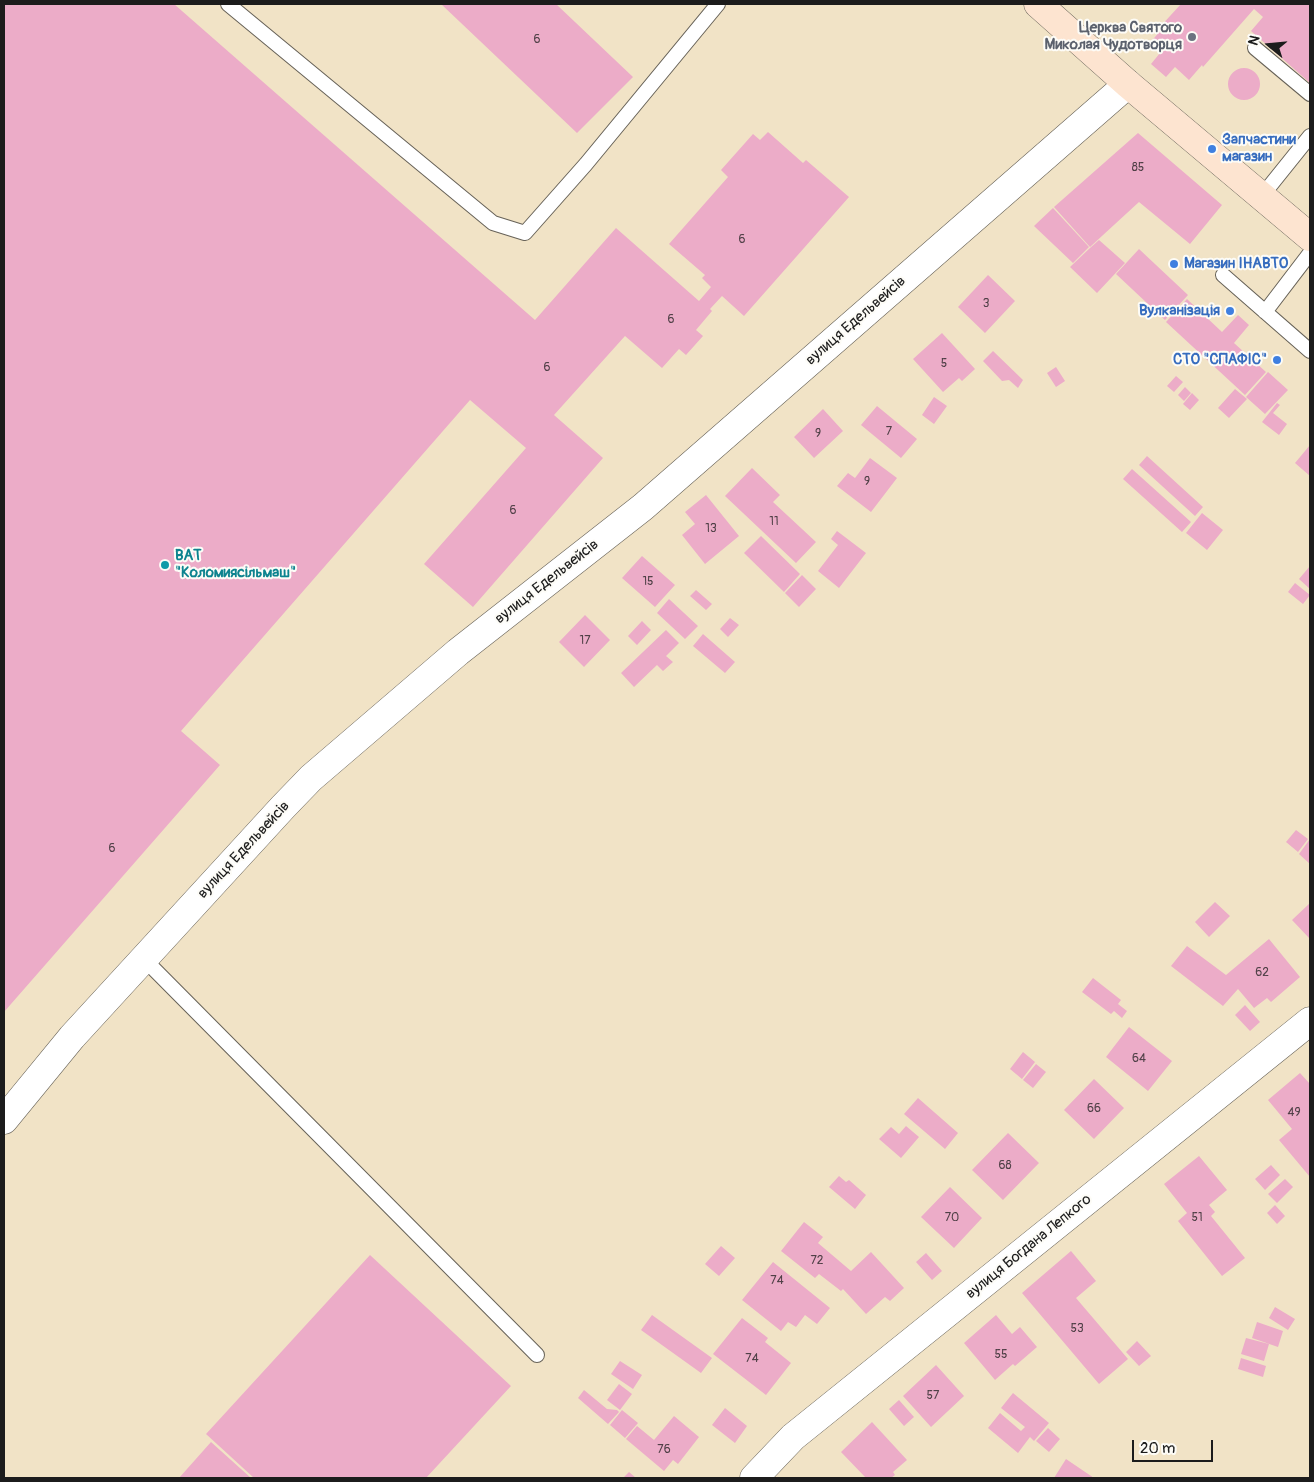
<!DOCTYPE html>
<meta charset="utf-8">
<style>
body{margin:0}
#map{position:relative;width:1314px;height:1482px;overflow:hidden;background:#f1e3c6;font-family:Pangolin,sans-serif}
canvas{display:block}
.frame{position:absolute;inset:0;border:5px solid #1c1c1c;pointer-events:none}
.north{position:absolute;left:1244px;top:20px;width:50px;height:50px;-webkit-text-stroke:4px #fdfcf7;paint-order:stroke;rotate:287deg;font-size:14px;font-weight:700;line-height:20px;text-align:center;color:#1c1c1c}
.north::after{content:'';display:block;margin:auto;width:18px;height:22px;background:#1c1c1c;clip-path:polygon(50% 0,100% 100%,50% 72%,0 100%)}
.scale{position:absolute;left:1132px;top:1440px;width:81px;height:22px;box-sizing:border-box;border:2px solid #1c1c1c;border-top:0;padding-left:6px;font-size:15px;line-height:18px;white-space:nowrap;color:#1c1c1c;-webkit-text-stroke:4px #fdfcf7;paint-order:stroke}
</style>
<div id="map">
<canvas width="1314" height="1482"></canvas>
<div class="frame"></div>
<div class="north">N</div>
<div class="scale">20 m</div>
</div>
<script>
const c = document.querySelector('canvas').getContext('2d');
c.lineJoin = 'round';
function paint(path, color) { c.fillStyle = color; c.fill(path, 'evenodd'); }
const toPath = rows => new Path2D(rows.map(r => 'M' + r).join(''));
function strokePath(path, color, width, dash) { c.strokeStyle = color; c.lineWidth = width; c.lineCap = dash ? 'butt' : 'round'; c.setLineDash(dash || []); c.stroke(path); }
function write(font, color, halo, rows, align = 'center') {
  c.font = font + ' Pangolin,sans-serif'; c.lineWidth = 4; c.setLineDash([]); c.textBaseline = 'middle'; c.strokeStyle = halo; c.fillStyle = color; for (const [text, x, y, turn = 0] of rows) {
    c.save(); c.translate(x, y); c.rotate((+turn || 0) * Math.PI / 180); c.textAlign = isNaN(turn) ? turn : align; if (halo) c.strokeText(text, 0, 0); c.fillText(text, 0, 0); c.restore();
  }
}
paint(toPath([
 [4,4,174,4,535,320,616,228,699,301,711,287,702,278,705,275,669,244,728,177,721,170,753,134,760,140,768,132,803,163,806,160,849,197,744,316,722,296,710,309,712,311,696,330,703,336,686,355,679,349,662,368,625,336,554,415,603,458,473,607,424,564,526,448,470,400,181,731,220,765,4,1012],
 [441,4,556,4,633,77,577,133],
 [1181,4,1310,4,1310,83,1251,31,1263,17,1254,9,1203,67,1202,65,1189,80,1175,67,1166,77,1151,64,1160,53,1149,44,1161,30,1159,28],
 '1228 84a16 16 0 1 1 32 0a16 16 0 1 1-32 0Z',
 [1138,133,1222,205,1190,244,1139,202,1090,247,1054,207],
 [1053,208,1089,247,1073,263,1034,226],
 [1099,240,1125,263,1097,293,1070,267,1090,248,1092,250,1090,248],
 [1139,249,1188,295,1165,320,1116,274],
 [988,275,1015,301,985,333,958,307],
 [1187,299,1222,332,1238,315,1249,325,1234,343,1266,372,1245,395,1166,322],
 [942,333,975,369,962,381,959,378,943,392,913,359],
 [993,351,1023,380,1018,388,1009,380,1002,381,983,361],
 [1056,367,1065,381,1056,387,1047,373],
 [1268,372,1288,390,1265,414,1246,397],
 [1176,376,1183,382,1174,392,1167,386],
 [1185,387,1191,393,1184,401,1178,395],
 [1235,389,1247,399,1229,418,1218,408],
 [1192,393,1199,400,1190,410,1183,404],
 [934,397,947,406,934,424,922,415],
 [1277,403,1280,405,1273,413,1287,424,1279,435,1262,422],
 [877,406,917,439,901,458,861,425],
 [823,409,843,431,814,458,794,437],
 [1310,445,1310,476,1295,463],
 [1147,456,1203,507,1195,516,1139,465],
 [870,458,897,478,871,512,837,486,848,473,855,478],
 [752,468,780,495,773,502,816,542,796,563,725,496],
 [1132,469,1191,522,1182,532,1123,479],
 [706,495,739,536,705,564,682,535,695,524,685,512],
 [1202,513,1223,530,1207,550,1186,533],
 [837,531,866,553,839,588,818,571,838,545,831,539],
 [761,536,800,574,784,592,744,553],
 [642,556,675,585,655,607,622,578],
 [1310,566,1310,589,1299,579],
 [802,575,816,589,799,607,785,593],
 [1295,583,1310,595,1303,604,1288,592],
 [696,590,712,604,706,610,690,596],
 [669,599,698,626,685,639,657,613],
 [585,615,610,640,584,667,559,642],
 [730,618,739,625,728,637,720,629],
 [642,621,651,630,637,645,628,636],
 [666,630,679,643,666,656,673,662,663,671,657,665,634,687,621,673],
 [703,634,735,662,725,673,693,646],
 [1296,830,1308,839,1298,852,1286,842],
 [1310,839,1310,864,1299,854],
 [1215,902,1230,916,1209,937,1195,922],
 [1310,903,1310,939,1292,920],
 [1269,939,1300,977,1271,1002,1267,998,1254,1008,1238,989,1223,1006,1171,966,1187,946,1226,975],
 [1093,978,1121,1000,1118,1004,1127,1011,1122,1018,1114,1011,1111,1014,1082,992],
 [1245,1005,1260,1022,1250,1031,1235,1015],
 [1129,1027,1172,1061,1148,1091,1106,1057],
 [1023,1052,1035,1062,1022,1079,1010,1069],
 [1036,1064,1046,1072,1033,1088,1023,1080],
 [1300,1073,1310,1084,1310,1177,1279,1140,1292,1129,1268,1100],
 [1094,1079,1124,1108,1094,1139,1064,1110],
 [918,1098,958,1133,945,1149,904,1114],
 [906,1126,919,1137,901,1158,879,1139,891,1127,899,1134],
 [1008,1133,1039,1163,1003,1200,972,1170],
 [1199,1156,1227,1190,1209,1205,1215,1212,1211,1216,1245,1258,1222,1276,1178,1221,1187,1213,1164,1184],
 [1271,1165,1280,1175,1265,1190,1255,1179],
 [839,1176,846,1182,849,1180,866,1195,855,1209,829,1187],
 [1285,1179,1293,1187,1277,1203,1268,1194],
 [950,1187,982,1218,954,1248,921,1217],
 [1275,1205,1285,1216,1277,1224,1267,1213],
 [804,1222,823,1237,818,1243,851,1271,871,1252,904,1288,890,1301,885,1297,866,1314,843,1289,841,1291,819,1274,815,1278,781,1251],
 [721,1246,735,1258,719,1276,705,1264],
 [1071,1251,1096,1281,1076,1298,1128,1359,1099,1384,1022,1293],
 [926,1253,942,1271,932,1280,916,1262],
 [370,1255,511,1386,426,1478,254,1478,206,1434],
 [773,1262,830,1308,817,1324,805,1315,796,1327,788,1322,781,1331,742,1300],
 [1275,1307,1295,1319,1288,1330,1269,1318],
 [652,1315,712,1358,701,1373,641,1330],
 [996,1315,1012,1334,1020,1327,1037,1347,1015,1366,1013,1364,995,1380,964,1343],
 [742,1318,768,1338,765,1342,791,1363,766,1395,713,1354],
 [1257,1322,1283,1331,1278,1347,1252,1338],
 [1246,1338,1269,1344,1264,1361,1241,1354],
 [1137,1341,1151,1356,1139,1366,1126,1352],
 [1241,1358,1266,1366,1263,1377,1238,1369],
 [620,1361,642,1375,633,1389,611,1374],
 [936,1365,964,1396,931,1427,903,1396],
 [619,1384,632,1394,620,1410,607,1400],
 [584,1390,607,1409,617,1410,619,1412,608,1424,578,1398],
 [1013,1393,1049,1423,1034,1441,1030,1437,1018,1453,988,1428,1000,1413,1021,1431,1025,1427,1001,1408],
 [899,1400,914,1417,904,1426,889,1409],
 [725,1408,747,1426,735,1443,712,1425],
 [622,1410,638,1423,625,1438,610,1425],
 [674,1416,699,1437,678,1464,673,1460,664,1471,626,1439,637,1426,654,1440],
 [872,1422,907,1460,893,1472,895,1475,891,1478,866,1478,841,1452],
 [1048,1428,1060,1439,1049,1452,1036,1441],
 [211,1442,251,1478,179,1478],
 [1066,1459,1094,1478,1054,1478],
 [629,1472,636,1478,623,1478]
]), '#ecacc8');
const lane = toPath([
 [228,4,493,223,525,233,586,164,718,4],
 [1255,48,1310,94],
 [1261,197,1310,136],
 [1223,275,1310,351],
 [1265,312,1310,253],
 [143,958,537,1355]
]);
const street = toPath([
 [4,1120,72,1037,283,807,311,778,458,652,643,507,1128,84],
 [754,1478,793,1437,1310,1021]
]);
const secondary = toPath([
 [1038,4,1128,84,1310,237]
]);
strokePath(lane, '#676258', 16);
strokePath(street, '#676258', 29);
strokePath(secondary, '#676258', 29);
strokePath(lane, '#fff', 14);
strokePath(street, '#fff', 28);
strokePath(secondary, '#fde4d0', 28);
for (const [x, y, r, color] of [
 [1192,37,5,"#6b7280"],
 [1212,149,5,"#3f7fe0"],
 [1174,264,5,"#3f7fe0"],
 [1230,311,5,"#3f7fe0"],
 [1277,360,5,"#3f7fe0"],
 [165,565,5,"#0f9aa8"]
]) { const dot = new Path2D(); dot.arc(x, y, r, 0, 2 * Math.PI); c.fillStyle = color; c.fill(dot); strokePath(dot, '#fdfcf7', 2); }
write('12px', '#504047', null, [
 ["6",537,40],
 ["85",1138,168],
 ["6",742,240],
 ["3",986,304],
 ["6",671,320],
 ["5",944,364],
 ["6",547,368],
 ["7",889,432],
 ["9",818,434],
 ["9",867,482],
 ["6",513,511],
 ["11",774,522],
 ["13",711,529],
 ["15",648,582],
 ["17",585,641],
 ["6",112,849],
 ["62",1262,973],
 ["64",1139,1059],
 ["66",1094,1109],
 ["49",1294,1113],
 ["68",1005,1166],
 ["70",952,1218],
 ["51",1197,1218],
 ["72",817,1261],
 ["74",777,1281],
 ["53",1077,1329],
 ["55",1001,1355],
 ["74",752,1359],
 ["57",933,1396],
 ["76",664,1450]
]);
write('bold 15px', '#5b616d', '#fdfcf7', [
 ["Церква Святого",1182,28],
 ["Миколая Чудотворця",1182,45]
], 'right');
write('bold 15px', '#366cbe', '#fdfcf7', [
 ["Запчастини",1222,140],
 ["магазин",1222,157],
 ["Магазин ІНАВТО",1184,264],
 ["Вулканізація",1220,311,"right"],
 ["СТО \"СПАФІС\"",1267,360,"right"]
], 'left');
write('15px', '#1c1c1c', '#fdfcf7', [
 ["вулиця Едельвейсів",856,321,-41],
 ["вулиця Едельвейсів",547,582,-38],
 ["вулиця Едельвейсів",244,850,-47],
 ["вулиця Богдана Лепкого",1029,1247,-39]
]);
write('bold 15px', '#0d838f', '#fdfcf7', [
 ["ВАТ",175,556],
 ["\"Коломиясільмаш\"",175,573]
], 'left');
</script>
